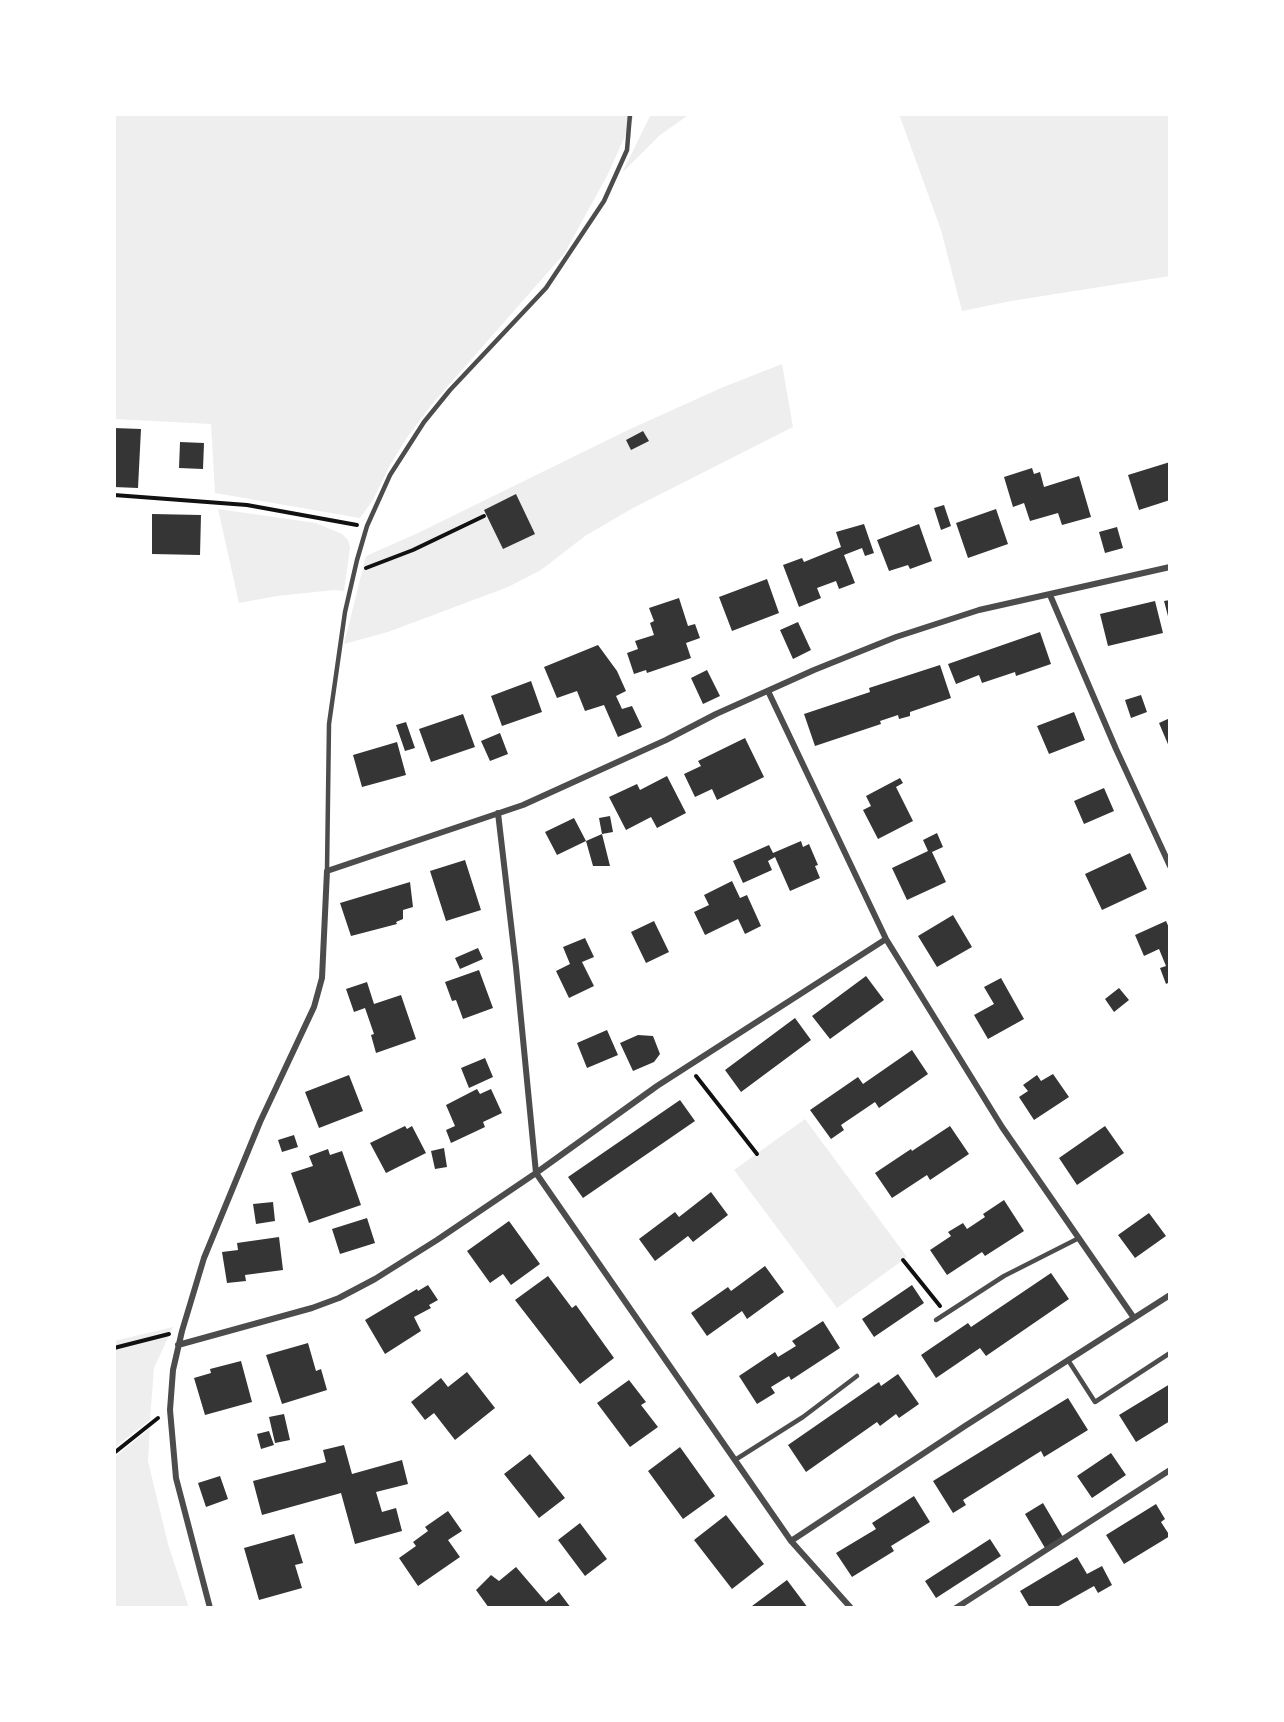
<!DOCTYPE html>
<style>
body{margin:0}
#map{position:relative;width:1284px;height:1722px;overflow:hidden;background:#fff;font-family:Quicksand,sans-serif}
canvas{display:block}
.frame{position:absolute;inset:0;border:116px solid #fff;pointer-events:none}
</style>
<div id="map">
<canvas width="1284" height="1722"></canvas>
<div class="frame"></div>
</div>
<script>
const c = document.querySelector('canvas').getContext('2d');
c.lineJoin = 'round';
function paint(path, color) { c.fillStyle = color; c.fill(path, 'evenodd'); }
const toPath = rows => new Path2D(rows.map(r => 'M' + r).join(''));
function strokePath(path, color, width, dash) { c.strokeStyle = color; c.lineWidth = width; c.lineCap = dash ? 'butt' : 'round'; c.setLineDash(dash || []); c.stroke(path); }
paint(toPath([
 [114,114,635,114,607,176,564,254,432,404,406,439,390,465,373,500,360,518,215,493,211,424,114,419],
 [651,114,690,114,660,135,622,173],
 [899,114,1170,114,1170,276,1011,301,962,311,941,230],
 [782,364,793,427,633,508,585,536,541,570,508,587,388,632,344,644,366,556,418,533,628,430,721,388],
 [218,509,316,523,342,534,348,540,350,548,344,591,334,590,277,596,239,603],
 [805,1119,907,1257,837,1308,734,1170],
 [173,1327,154,1368,150,1420,114,1448,114,1341],
 [150,1428,148,1461,168,1544,189,1608,114,1608,114,1458]
]), '#eee');
paint(toPath([
 [114,428,141,429,138,488,114,487],
 [643,431,649,441,631,450,626,440],
 [180,442,204,443,203,469,179,468],
 [1170,462,1170,500,1139,510,1128,475],
 [1032,468,1034,474,1040,472,1044,487,1079,476,1091,517,1062,525,1058,513,1030,521,1024,503,1013,507,1004,477],
 [516,494,535,534,503,549,484,510],
 [944,505,951,526,941,530,934,508],
 [996,509,1008,544,968,558,956,523],
 [152,514,201,515,200,555,152,554],
 [864,524,874,553,865,556,862,548,844,555,855,583,839,589,836,581,817,588,821,598,799,607,783,565,802,558,804,562,841,547,836,532],
 [919,524,932,561,910,569,908,565,889,571,877,540],
 [1117,527,1123,548,1105,553,1099,532],
 [767,579,779,613,732,631,719,597],
 [679,598,688,626,695,624,700,638,686,643,691,658,647,673,646,670,634,674,627,653,638,649,635,641,654,635,650,623,654,621,649,608],
 [1170,600,1170,620,1169,620,1164,601],
 [1155,601,1163,633,1108,646,1100,614],
 [798,622,811,650,793,659,780,630],
 [1040,632,1051,664,1016,676,1015,672,982,683,979,675,956,684,948,664],
 [598,645,617,671,626,691,616,696,622,709,632,706,642,727,618,737,604,705,585,711,577,691,557,698,544,667],
 [940,665,951,698,910,712,910,716,899,719,898,715,880,721,881,724,815,746,804,714,870,692,869,688],
 [707,670,720,696,703,704,691,678],
 [531,681,542,712,502,726,491,696],
 [1141,695,1147,712,1131,718,1125,700],
 [1074,712,1085,740,1049,754,1037,726],
 [463,714,475,747,431,762,419,729],
 [1170,718,1170,749,1159,723],
 [406,722,415,748,405,751,396,725],
 [500,733,508,754,490,761,481,741],
 [745,738,764,777,717,800,712,789,695,797,684,774,701,766,698,761],
 [397,742,406,775,362,787,353,755],
 [667,776,686,813,657,828,651,817,626,830,609,797,637,784,640,790],
 [900,778,903,783,896,787,913,821,878,839,863,810,871,806,866,796],
 [1104,788,1114,811,1084,824,1074,801],
 [610,816,613,832,602,834,599,818],
 [574,818,586,841,602,834,610,866,593,866,586,841,557,855,545,832],
 [937,833,943,847,932,852,946,882,907,900,892,868,928,851,923,840],
 [801,841,803,847,809,844,818,865,815,866,820,878,790,891,775,857,768,861,772,870,743,883,733,861,769,845,773,853],
 [1130,853,1147,889,1102,910,1085,874],
 [465,860,481,910,446,921,430,871],
 [732,881,740,898,747,895,761,926,745,934,738,919,705,935,694,912,709,905,704,895],
 [410,882,413,907,403,910,403,919,396,922,397,924,351,936,340,903],
 [953,915,972,947,937,967,918,936],
 [654,921,669,952,646,963,631,932],
 [1166,921,1170,930,1170,982,1166,984,1160,968,1166,966,1159,949,1144,956,1135,935],
 [585,938,594,957,582,962,594,986,569,998,556,971,570,964,563,947],
 [478,948,483,959,460,969,455,958],
 [479,970,493,1008,463,1019,456,1000,452,1001,445,982],
 [866,976,884,1000,830,1039,812,1016],
 [1001,978,1024,1019,988,1039,974,1015,994,1004,984,987],
 [367,982,374,1004,401,995,416,1039,376,1053,371,1035,374,1034,365,1008,354,1012,346,989],
 [1119,988,1129,1000,1114,1012,1105,999],
 [795,1018,811,1040,741,1092,725,1070],
 [607,1030,618,1055,587,1068,577,1043],
 [638,1035,653,1036,660,1054,654,1062,633,1071,620,1043],
 [912,1050,928,1074,879,1108,875,1102,841,1125,844,1130,831,1139,810,1110,858,1077,863,1084],
 [485,1058,493,1077,469,1088,461,1068],
 [1053,1074,1069,1097,1034,1120,1019,1097,1028,1091,1023,1085,1037,1075,1041,1081],
 [349,1075,363,1111,319,1128,305,1092],
 [477,1089,480,1094,491,1089,502,1113,483,1122,485,1127,451,1143,446,1130,455,1126,446,1105],
 [680,1100,695,1121,583,1198,568,1177],
 [405,1126,407,1129,412,1126,426,1153,386,1173,370,1143],
 [950,1126,969,1154,930,1180,927,1175,892,1198,875,1173,911,1149,912,1151],
 [1105,1126,1124,1153,1077,1185,1059,1158],
 [294,1135,298,1147,282,1152,278,1140],
 [444,1148,447,1167,435,1169,431,1151],
 [328,1149,330,1155,342,1151,361,1205,309,1223,291,1173,313,1166,309,1156],
 [711,1192,728,1215,693,1242,688,1236,655,1261,639,1239,675,1212,679,1217],
 [1004,1200,1024,1231,985,1256,982,1252,947,1275,930,1250,951,1236,948,1232,963,1223,967,1229,985,1217,983,1214],
 [273,1202,275,1221,256,1224,253,1204],
 [1149,1213,1166,1236,1135,1258,1118,1235],
 [367,1218,375,1243,340,1254,332,1229],
 [509,1221,540,1264,511,1285,503,1274,490,1283,467,1251],
 [279,1237,283,1270,245,1275,246,1281,227,1283,222,1252,238,1250,237,1243],
 [765,1266,784,1292,747,1319,742,1311,707,1336,691,1313,728,1287,731,1291],
 [1051,1273,1069,1299,986,1356,980,1348,936,1378,921,1355,968,1323,971,1327],
 [548,1276,572,1308,576,1305,614,1358,580,1384,515,1300],
 [428,1285,438,1300,429,1305,431,1308,414,1317,421,1331,385,1354,365,1320,417,1289,418,1291],
 [912,1285,924,1303,874,1337,862,1319],
 [823,1321,840,1348,791,1380,789,1376,771,1387,775,1393,757,1404,739,1376,775,1352,778,1357,796,1346,792,1341],
 [308,1343,316,1371,321,1369,327,1390,282,1404,266,1355],
 [241,1361,252,1402,205,1415,194,1378,211,1373,210,1369],
 [467,1372,495,1408,455,1440,434,1413,425,1420,411,1402,441,1378,448,1387],
 [898,1374,919,1404,899,1418,896,1414,880,1426,877,1422,806,1472,788,1445,879,1382,881,1386],
 [629,1380,646,1402,641,1405,658,1427,630,1447,597,1403],
 [1170,1384,1170,1421,1136,1442,1119,1415],
 [1068,1398,1088,1430,1044,1457,1041,1451,963,1500,966,1505,953,1513,933,1481],
 [284,1414,290,1440,275,1443,269,1417],
 [269,1431,274,1445,261,1449,257,1434],
 [344,1445,352,1474,402,1460,408,1484,376,1492,382,1512,396,1508,402,1531,355,1544,341,1493,262,1515,253,1481,326,1462,323,1450],
 [680,1447,715,1496,683,1519,648,1471],
 [1111,1453,1126,1475,1092,1498,1077,1476],
 [530,1454,565,1498,539,1518,504,1474],
 [220,1476,228,1499,206,1507,198,1483],
 [914,1496,930,1522,891,1546,894,1551,852,1577,836,1553,876,1529,872,1523],
 [1043,1503,1063,1537,1045,1548,1025,1514],
 [1156,1504,1165,1519,1161,1522,1170,1536,1124,1564,1106,1535],
 [448,1511,462,1531,448,1540,460,1557,418,1586,399,1558,416,1546,413,1542,428,1531,425,1527],
 [726,1515,764,1564,732,1589,694,1540],
 [580,1523,607,1559,585,1576,558,1540],
 [294,1534,303,1563,295,1565,302,1588,259,1600,244,1548],
 [990,1539,1001,1556,936,1598,925,1581],
 [1077,1557,1087,1574,1102,1566,1112,1585,1098,1593,1094,1586,1055,1608,1030,1608,1020,1591],
 [516,1567,546,1602,559,1592,571,1608,489,1608,476,1590,491,1575,499,1581],
 [787,1580,808,1608,754,1608,752,1606]
]), '#353535');
strokePath(toPath([
 [114,495,247,505,357,525],
 [366,568,413,550,484,516],
 [696,1076,757,1154],
 [903,1260,940,1306],
 [114,1348,169,1334],
 [114,1453,158,1418]
]), '#111', 4);
strokePath(toPath([
 [327,871,329,724,345,612,357,560,367,526,390,475,424,422,450,390,546,288,604,201,627,150,630,114],
 [936,1320,1004,1276,1079,1238],
 [1068,1360,1095,1402,1170,1353],
 [735,1460,803,1417,857,1376]
]), '#4c4c4c', 4.5);
strokePath(toPath([
 [1050,595,1116,749,1170,866],
 [768,691,886,939,1002,1127,1134,1318],
 [498,813,516,967,536,1173,791,1541,851,1608],
 [178,1345,312,1308,339,1298,375,1279,437,1240,536,1173,657,1086,886,939],
 [791,1541,965,1426,1170,1295],
 [210,1608,176,1478,170,1410,173,1370,182,1331,204,1258,260,1122,314,1007,322,978,327,871,523,805,666,740,716,714,814,670,896,637,979,610,1170,567],
 [956,1608,1170,1470]
]), '#4c4c4c', 6);
</script>
